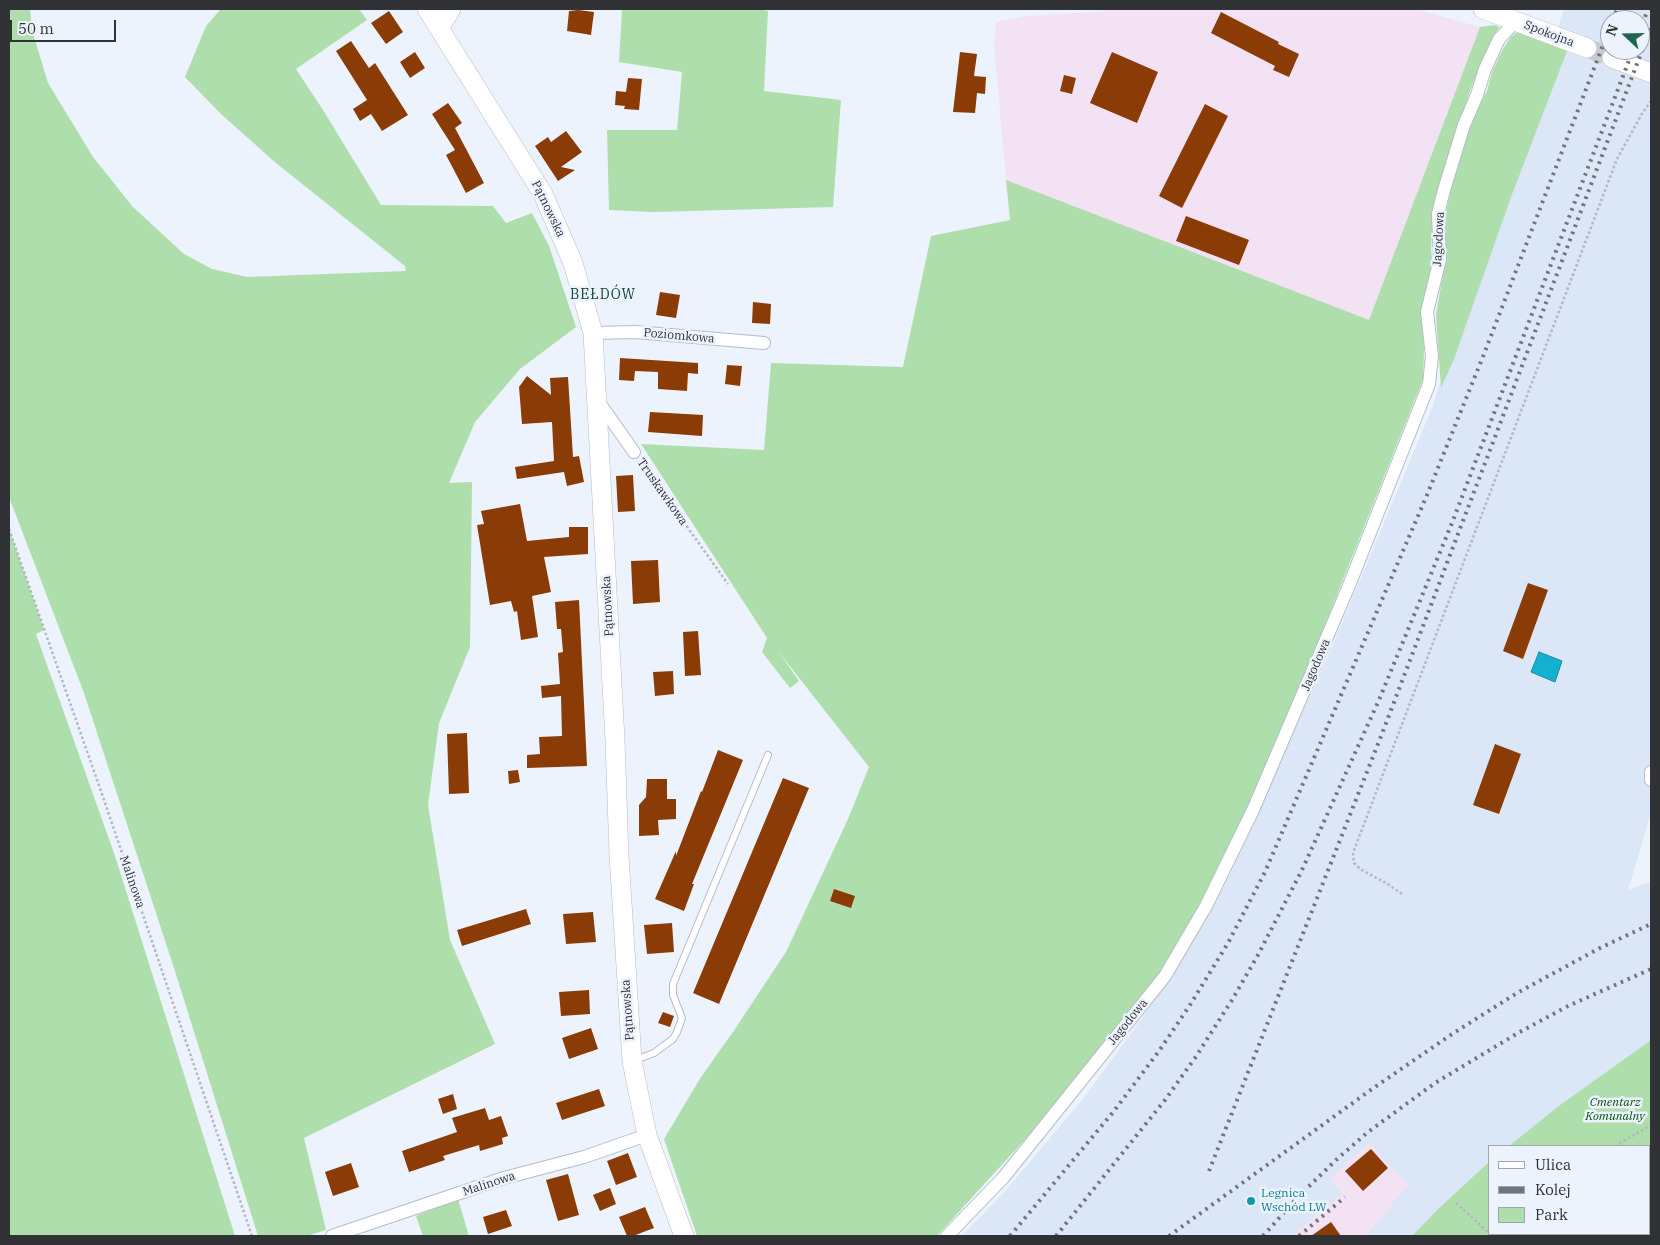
<!DOCTYPE html>
<meta charset="utf-8">
<style>
body{margin:0}
#map{position:relative;width:1660px;height:1245px;overflow:hidden;background:#ecf3fd;font-family:"IBM Plex Serif",serif}
canvas{display:block}
.frame{position:absolute;inset:0;border:10px solid #303236;pointer-events:none}
.legend{position:absolute;left:1488px;top:1145px;width:162px;height:90px;box-sizing:border-box;background:#ecf3fd;border:1px solid #a1a6ad;margin:0;padding:6px 9px;list-style:none;font-size:15px;color:#303236}
.legend li{display:flex;align-items:center;gap:10px;height:25px}
.legend b{width:25px;border:1px solid #a1a6ad}
.north{position:absolute;left:1600px;top:10px;width:50px;height:50px;box-sizing:border-box;background:#ecf3fd;border:1px solid #a1a6ad;border-radius:50%;rotate:291deg;font-size:14px;font-weight:700;line-height:20px;text-align:center;color:#303236}
.north::after{content:'';display:block;margin:auto;width:18px;height:22px;background:#236351;clip-path:polygon(50% 0,100% 100%,50% 72%,0 100%)}
.scale{position:absolute;left:10px;top:20px;width:106px;height:22px;box-sizing:border-box;border:2px solid #303236;border-top:0;padding-left:6px;font-size:15px;line-height:18px;white-space:nowrap;color:#303236;-webkit-text-stroke:4px #ecf3fd;paint-order:stroke}
</style>
<div id="map">
<canvas width="1660" height="1245"></canvas>
<div class="frame"></div>
<ul class="legend">
<li><b style="height:6px;background:#fff"></b>Ulica</li>
<li><b style="height:6px;background:#71747a"></b>Kolej</li>
<li><b style="height:14px;background:#aedeac"></b>Park</li>
</ul>
<div class="north">N</div>
<div class="scale">50 m</div>
</div>
<script>
const c = document.querySelector('canvas').getContext('2d');
c.lineJoin = 'round';
function paint(path, color) { c.fillStyle = color; c.fill(path, 'evenodd'); }
const toPath = rows => new Path2D(rows.map(r => 'M' + r).join(''));
function strokePath(path, color, width, dash) { c.strokeStyle = color; c.lineWidth = width; c.lineCap = dash ? 'butt' : 'round'; c.setLineDash(dash || []); c.stroke(path); }
function write(font, color, halo, rows, align = 'center') {
  c.font = font + ' "IBM Plex Serif",serif'; c.lineWidth = 5; c.setLineDash([]); c.textBaseline = 'middle'; c.strokeStyle = halo; c.fillStyle = color; for (const [text, x, y, turn = 0] of rows) {
    c.save(); c.translate(x, y); c.rotate((+turn || 0) * Math.PI / 180); c.textAlign = isNaN(turn) ? turn : align; if (halo) c.strokeText(text, 0, 0); c.fillText(text, 0, 0); c.restore();
  }
}
paint(toPath([
 [1564,9,1651,9,1651,813,1628,890,1651,881,1651,1040,1560,1105,1509,1146,1489,1146,1489,1162,1437,1210,1412,1236,962,1236,1007,1189,1083,1099,1143,1017,1194,937,1265,795,1332,647,1432,408],
 [1610,20,1640,20,1640,50,1610,50]
]), '#dbe6f6');
paint(toPath([
 [1115,9,1415,9,1480,27,1369,321,1006,180,994,45,996,22,1024,16,1093,12],
 [1369,1143,1409,1185,1365,1236,1292,1236,1342,1194,1330,1178]
]), '#f3e2f4');
paint(toPath([
 [9,9,30,9,32,30,48,83,93,157,133,207,184,254,212,269,247,277,406,271,405,266,276,163,221,114,185,77,206,26,221,9,359,9,367,20,296,69,323,110,381,205,493,206,506,223,532,213,549,246,576,327,520,369,475,422,449,483,472,482,470,647,439,723,428,805,450,940,495,1044,304,1138,326,1230,307,1236,258,1236,174,968,84,693,9,497],
 [622,9,757,9,768,11,764,91,841,100,833,207,655,212,609,210,607,130,677,130,682,72,619,62],
 [1495,25,1499,27,1488,46,1470,91,1433,206,1431,250,1433,265,1422,308,1424,351,1423,379,1303,680,1231,843,1197,909,1160,972,1049,1113,937,1236,697,1236,664,1139,701,1077,733,1032,786,952,848,819,869,767,778,651,799,681,790,688,762,652,767,638,641,444,764,450,771,363,903,367,931,236,1010,220,1006,180,1369,320,1480,27],
 [1518,31,1567,51,1511,197,1454,359,1441,388,1436,315,1444,268,1445,217,1451,190,1470,122,1487,91,1492,72,1503,49,1511,37],
 [9,529,44,630,36,634,115,856,235,1236,9,1236],
 [1651,1040,1651,1236,1412,1236,1437,1210,1489,1162,1489,1234,1649,1234,1649,1146,1509,1146,1560,1105],
 [458,1199,469,1236,423,1236,416,1216]
]), '#aedeac');
const water = toPath([
 [1539,652,1562,661,1555,682,1531,672,1539,652]
]);
paint(water, '#13b1d0');
strokePath(water, '#1c8ba2', 1);
paint(toPath([
 [578,10,594,12,591,35,567,31,569,11],
 [389,11,403,32,386,44,371,23],
 [1221,12,1279,42,1278,44,1299,54,1289,77,1273,70,1275,66,1211,33],
 [351,41,369,68,375,63,408,115,382,131,371,114,360,121,353,109,367,100,336,51],
 [415,52,425,68,410,78,400,62],
 [960,52,977,54,974,76,986,77,985,94,977,93,975,113,953,112],
 [1112,52,1158,72,1137,123,1090,103],
 [1064,75,1076,78,1072,94,1060,91],
 [628,78,642,79,639,110,624,109,625,106,615,105,616,91,626,92],
 [448,103,462,123,455,128,484,183,466,193,446,155,455,150,432,114],
 [1205,104,1228,116,1182,208,1159,196],
 [566,131,582,152,561,167,575,170,558,181,535,146,548,137,551,142],
 [1186,216,1249,240,1239,265,1176,241],
 [660,292,680,295,676,318,656,315],
 [753,302,771,304,770,324,752,323],
 [620,358,698,363,698,374,688,373,687,391,658,389,658,372,635,371,634,381,619,380],
 [727,365,742,366,740,386,725,384],
 [527,376,551,395,550,378,568,377,573,457,579,456,584,482,567,486,564,472,517,479,515,467,554,461,552,422,522,424,519,387],
 [650,412,703,415,702,436,648,432],
 [633,475,635,511,618,512,616,476],
 [520,504,527,541,569,537,569,527,588,527,588,554,544,557,551,592,532,596,538,637,521,640,517,611,514,612,511,601,490,605,477,525,484,524,481,511],
 [658,560,660,602,633,604,631,561],
 [1528,583,1548,590,1523,659,1503,651],
 [579,600,587,766,527,768,527,755,540,754,539,737,562,736,561,696,542,698,541,686,560,684,558,653,563,652,561,629,557,629,555,602],
 [698,631,701,675,685,676,683,632],
 [673,671,674,694,655,696,653,672],
 [467,733,469,793,449,794,447,734],
 [1495,744,1521,754,1499,814,1473,805],
 [718,750,743,760,692,884,694,884,684,911,655,899,676,851,676,856,701,791,702,792],
 [518,770,520,782,509,784,508,771],
 [783,778,809,788,719,1004,693,993],
 [647,779,667,779,667,799,676,799,676,819,658,820,659,835,639,836,639,805,646,797],
 [834,889,855,896,851,908,830,901],
 [526,909,531,924,462,946,457,930],
 [593,912,596,942,566,944,563,914],
 [672,923,674,952,647,954,644,925],
 [589,990,590,1014,561,1016,559,992],
 [663,1012,674,1016,670,1027,658,1023],
 [591,1028,598,1049,569,1059,562,1038],
 [599,1089,605,1106,562,1120,556,1103],
 [453,1094,457,1109,443,1114,438,1099],
 [485,1108,489,1120,501,1116,508,1136,502,1138,503,1144,480,1151,479,1145,443,1156,445,1160,409,1172,402,1151,457,1132,452,1118],
 [1371,1149,1388,1168,1363,1191,1345,1171],
 [628,1153,637,1177,616,1185,607,1161],
 [351,1163,359,1187,333,1196,325,1172],
 [568,1174,579,1215,558,1221,546,1180],
 [610,1188,616,1204,600,1211,593,1195],
 [645,1207,654,1228,633,1236,627,1236,619,1217],
 [506,1210,512,1226,488,1234,483,1217],
 [1331,1222,1341,1236,1311,1236]
]), '#8b3c06');
strokePath(toPath([
 [1587,48,1612,58]
]), '#c6ccd5', 19, [19, 9]);
const lane = toPath([
 [633,1061,654,1053,673,1039,677,1032,682,1018,673,995,673,984,768,755]
]);
const street = toPath([
 [593,333,635,332,764,343],
 [598,401,634,452],
 [1651,772,1651,780],
 [332,1236,504,1178,584,1157,647,1135],
 [947,1236,1003,1178,1165,976,1206,906,1253,810,1348,588,1429,384,1432,356,1427,312,1440,259,1438,214,1444,190,1464,125,1477,95,1485,69,1499,39,1516,21]
]);
const secondary = toPath([
 [427,9,543,194,573,263,593,333,615,740,619,855,632,1061,647,1135,684,1236],
 [1483,9,1587,48],
 [440,27,451,9],
 [1612,58,1651,73]
]);
strokePath(lane, '#b6bcc6', 8);
strokePath(street, '#b6bcc6', 14);
strokePath(secondary, '#b6bcc6', 20);
strokePath(toPath([
 [640,461,728,584],
 [9,529,102,794,252,1236],
 [1402,894,1386,883,1360,869,1354,863,1353,853,1617,159,1643,112,1651,101],
 [1615,1146,1651,1125],
 [1649,1158,1651,1160],
 [1456,1203,1489,1233],
 [1649,1233,1651,1227],
 [1517,1236,1518,1234]
]), '#b1b7bf', 2.5, [2.5, 2.5]);
strokePath(lane, '#fff', 6);
strokePath(street, '#fff', 12);
strokePath(secondary, '#fff', 19);
strokePath(toPath([
 [1613,20,1617,9],
 [1640,31,1648,9],
 [1209,1171,1380,739,1651,27],
 [1010,1236,1114,1111,1159,1051,1190,1005,1228,943,1265,872,1427,495,1484,354,1610,27],
 [1056,1236,1165,1100,1195,1058,1232,1000,1258,955,1302,870,1379,700,1452,523,1633,50],
 [1169,1236,1372,1089,1452,1034,1517,993,1600,948,1651,924],
 [1263,1236,1299,1196,1336,1160,1368,1132,1435,1083,1518,1033,1568,1006,1651,969],
 [1299,1236,1345,1197]
]), '#71747a', 4, [2.5, 5]);
for (const [x, y, r, color] of [
 [1251,1201,5,"#0f9aa8"]
]) { const dot = new Path2D(); dot.arc(x, y, r, 0, 2 * Math.PI); c.fillStyle = color; c.fill(dot); strokePath(dot, '#ecf3fd', 2); }
write('12px', '#303236', '#ecf3fd', [
 ["Spokojna",1549,34,21],
 ["Pątnowska",548,209,64],
 ["Jagodowa",1439,239,-87],
 ["Poziomkowa",679,336,5],
 ["Truskawkowa",662,492,55],
 ["Pątnowska",608,606,-93],
 ["Jagodowa",1316,665,-67],
 ["Malinowa",132,882,71],
 ["Pątnowska",628,1010,-94],
 ["Jagodowa",1128,1022,-51],
 ["Malinowa",489,1184,-18]
]);
write('italic 12px', '#06530d', '#ecf3fd', [
 ["Cmentarz",1615,1103],
 ["Komunalny",1615,1117]
]);
write('12px', '#0d838f', '#ecf3fd', [
 ["Legnica",1261,1194],
 ["Wschód LW",1261,1208]
], 'left');
c.letterSpacing = '1px';
write('14px', '#124739', '#ecf3fd', [
 ["BEŁDÓW",603,295]
]);
c.letterSpacing = '0px';
</script>
